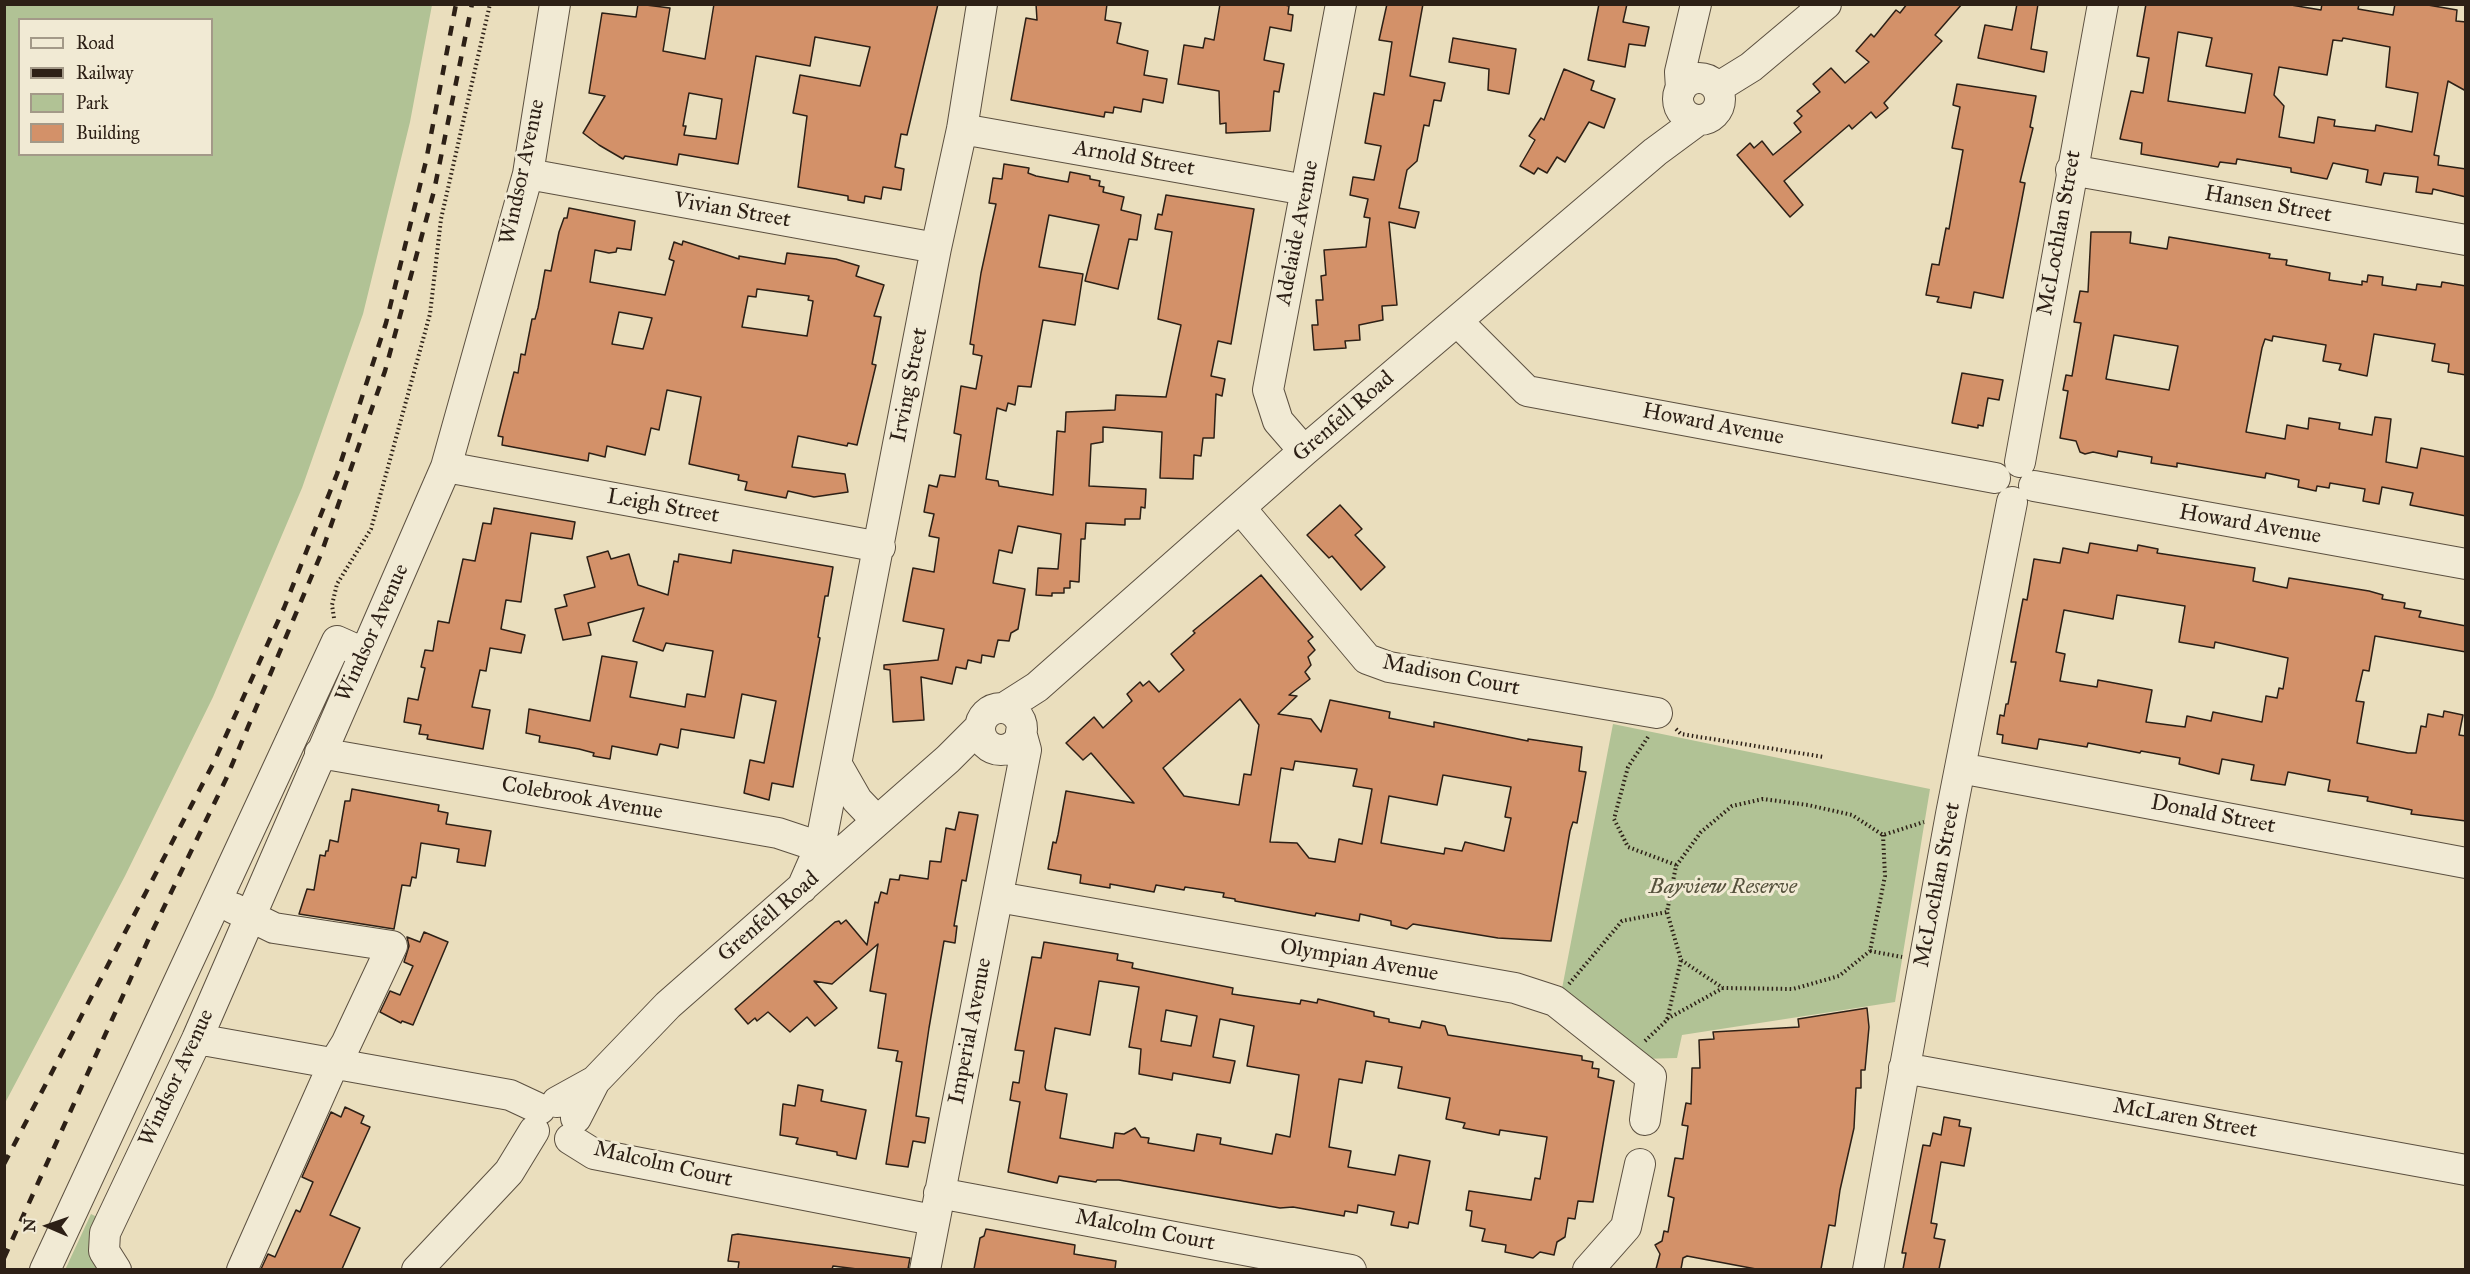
<!DOCTYPE html>
<style>
body{margin:0}
#map{position:relative;width:2470px;height:1274px;overflow:hidden;background:#eadebd;font-family:"IM FELL Great Primer",serif}
canvas{display:block}
.frame{position:absolute;inset:0;border:6px solid #2d2016;pointer-events:none}
.legend{position:absolute;left:18px;top:18px;width:195px;height:138px;box-sizing:border-box;background:#f1ead4;border:2px solid #a39988;margin:0;padding:8px 10px;list-style:none;font-size:18px;color:#2d2016}
.legend li{display:flex;align-items:center;gap:12px;height:30px}
.legend b{width:30px;border:2px solid #a39988}
.north{position:absolute;left:18px;top:1196px;width:60px;height:60px;-webkit-text-stroke:4px #f1ead4;paint-order:stroke;rotate:272deg;font-size:16px;font-weight:700;line-height:24px;text-align:center;color:#2d2016}
.north::after{content:'';display:block;margin:auto;width:21px;height:27px;background:#2d2016;clip-path:polygon(50% 0,100% 100%,50% 72%,0 100%)}
</style>
<div id="map">
<canvas width="2470" height="1274"></canvas>
<div class="frame"></div>
<ul class="legend">
<li><b style="height:8px;background:#f1ead4"></b>Road</li>
<li><b style="height:8px;background:#2d2016"></b>Railway</li>
<li><b style="height:16px;background:#b1c295"></b>Park</li>
<li><b style="height:16px;background:#d39169"></b>Building</li>
</ul>
<div class="north">N</div>
</div>
<script>
const c = document.querySelector('canvas').getContext('2d');
c.lineJoin = 'round';
function paint(path, color) { c.fillStyle = color; c.fill(path, 'evenodd'); }
const toPath = rows => new Path2D(rows.map(r => 'M' + r).join(''));
function strokePath(path, color, width, dash) { c.strokeStyle = color; c.lineWidth = width; c.lineCap = dash ? 'butt' : 'round'; c.setLineDash(dash || []); c.stroke(path); }
function write(font, color, halo, rows, align = 'center') {
  c.font = font + ' "IM FELL Great Primer",serif'; c.lineWidth = 6; c.setLineDash([]); c.textBaseline = 'middle'; c.strokeStyle = halo; c.fillStyle = color; for (const [text, x, y, turn = 0] of rows) {
    c.save(); c.translate(x, y); c.rotate((+turn || 0) * Math.PI / 180); c.textAlign = isNaN(turn) ? turn : align; if (halo) c.strokeText(text, 0, 0); c.fillText(text, 0, 0); c.restore();
  }
}
paint(toPath([
 [5,4,432,5,410,122,363,314,302,488,213,697,125,876,5,1103],
 [20,20,212,20,212,154,20,154],
 [1613,724,1930,789,1895,1002,1682,1035,1677,1058,1642,1059,1560,999],
 [91,1214,99,1218,102,1269,65,1270]
]), '#b1c295');
const building = toPath([
 [638,4,670,8,663,51,705,59,714,4,938,4,907,135,901,134,895,167,904,169,901,190,883,187,881,199,865,196,864,203,848,200,848,196,798,187,807,116,793,113,800,75,860,86,870,47,815,37,810,66,756,56,738,164,679,154,677,165,625,156,623,159,599,145,583,133,605,96,589,93,602,13,636,17,638,4],
 [689,93,722,99,716,139,684,135,686,126,683,126,689,93],
 [1036,4,1107,4,1105,20,1121,23,1117,43,1148,51,1144,75,1167,79,1163,103,1143,99,1141,112,1114,107,1113,113,1105,112,1104,117,1011,100,1026,18,1037,20,1036,4],
 [1220,4,1281,4,1289,6,1288,14,1293,15,1291,31,1270,27,1264,60,1284,64,1279,92,1274,91,1270,131,1226,133,1226,123,1220,124,1219,91,1178,84,1184,45,1203,48,1205,38,1214,40,1220,4],
 [1387,4,1423,4,1410,76,1445,83,1441,101,1434,100,1429,126,1424,125,1417,161,1407,170,1399,208,1419,212,1415,228,1389,222,1397,305,1382,306,1383,320,1359,325,1360,340,1345,341,1346,348,1314,350,1312,325,1318,325,1316,300,1323,300,1321,276,1326,275,1324,250,1366,247,1370,218,1364,217,1368,199,1350,195,1353,177,1374,180,1381,146,1365,143,1374,93,1384,95,1392,42,1379,40,1387,4],
 [1599,4,1627,4,1623,22,1649,27,1645,46,1629,44,1625,67,1588,60,1599,4],
 [1907,4,1962,4,1935,35,1942,41,1884,103,1888,108,1876,118,1871,112,1852,129,1849,125,1784,181,1803,205,1790,217,1737,155,1750,143,1754,148,1762,141,1773,155,1801,132,1794,123,1802,116,1797,111,1820,92,1813,84,1831,68,1845,83,1869,62,1856,51,1871,34,1874,37,1896,10,1900,13,1907,4],
 [2017,4,2038,4,2031,49,2047,52,2044,72,1978,58,1985,25,2012,30,2017,4],
 [2146,4,2285,4,2321,10,2322,4,2359,4,2358,9,2393,15,2395,4,2422,4,2457,10,2456,21,2466,22,2466,91,2448,81,2434,155,2439,156,2438,165,2466,169,2466,197,2433,189,2432,194,2416,192,2418,177,2384,173,2381,185,2366,182,2368,170,2333,163,2327,179,2291,172,2291,168,2237,159,2236,164,2220,162,2218,167,2141,154,2142,143,2120,139,2131,91,2143,93,2149,58,2137,56,2146,4],
 [2178,32,2212,38,2206,66,2252,74,2245,113,2168,101,2178,32],
 [2343,38,2390,47,2386,87,2418,93,2412,132,2376,125,2375,131,2334,126,2335,120,2318,117,2314,143,2279,137,2284,106,2274,95,2279,67,2327,75,2333,40,2342,41,2343,38],
 [1453,38,1516,49,1509,94,1488,90,1489,69,1449,62,1453,38],
 [1564,69,1594,81,1591,90,1615,99,1604,128,1589,122,1565,162,1557,157,1547,173,1538,168,1534,174,1520,166,1535,140,1529,136,1541,118,1544,120,1564,69],
 [1957,84,2036,96,2030,127,2033,128,2020,182,2025,183,2003,298,1974,292,1971,308,1937,302,1939,297,1926,295,1932,264,1939,265,1946,228,1949,229,1963,150,1952,148,1960,107,1953,105,1957,84],
 [1004,164,1029,168,1028,173,1036,176,1068,182,1070,172,1090,176,1090,179,1100,181,1099,186,1104,187,1103,192,1124,197,1121,210,1141,215,1137,240,1129,239,1118,289,1085,281,1099,225,1049,215,1039,267,1083,274,1075,325,1043,320,1031,387,1018,386,1015,405,1008,403,1006,411,997,408,986,479,998,481,999,486,1053,495,1057,431,1065,432,1066,412,1115,410,1116,395,1166,397,1181,325,1158,319,1172,232,1155,229,1158,214,1162,215,1166,195,1254,209,1231,344,1218,341,1211,376,1225,379,1222,396,1216,394,1214,438,1203,438,1201,456,1194,455,1193,479,1160,478,1162,432,1103,427,1103,442,1091,444,1089,486,1146,489,1145,508,1141,507,1140,519,1125,519,1125,525,1086,523,1085,539,1081,539,1079,582,1070,581,1070,588,1064,588,1064,593,1052,593,1052,596,1036,595,1038,568,1058,569,1061,534,1018,526,1012,553,999,550,993,583,1025,589,1018,629,1011,633,1009,641,998,640,994,657,982,655,981,663,968,660,966,669,956,667,952,684,921,677,924,720,893,722,890,670,884,669,884,665,938,660,944,629,903,621,913,568,934,572,939,538,929,536,934,514,924,512,929,485,937,487,940,475,955,477,961,435,954,433,961,386,976,389,982,356,973,354,974,345,970,344,981,273,996,204,989,203,993,178,1002,179,1004,164],
 [569,208,635,221,631,250,617,248,616,252,609,253,595,250,590,282,665,295,674,261,669,259,674,242,682,245,683,241,739,259,739,256,785,264,787,253,836,259,859,266,856,276,884,285,874,316,881,317,872,364,876,365,857,445,848,443,847,446,798,436,792,467,845,474,848,492,814,497,788,491,786,498,745,490,747,482,738,480,739,475,689,464,701,397,667,390,659,430,651,428,645,455,607,446,605,457,589,453,588,461,502,445,503,437,498,436,514,372,518,373,521,354,525,355,532,319,535,319,538,308,545,270,551,271,559,232,564,218,567,218,569,208],
 [757,289,809,296,808,300,813,301,807,336,742,327,748,296,756,297,757,289],
 [619,312,652,318,643,349,612,344,619,312],
 [2091,232,2131,232,2130,243,2167,249,2169,237,2270,254,2269,258,2287,260,2286,265,2330,273,2329,280,2362,285,2362,281,2367,282,2368,275,2383,277,2382,285,2416,290,2417,284,2441,287,2442,282,2466,286,2466,375,2448,372,2449,364,2432,361,2435,344,2374,334,2367,376,2339,370,2341,364,2323,361,2326,345,2273,336,2272,341,2265,339,2262,348,2246,432,2285,439,2287,425,2308,429,2309,418,2340,423,2339,429,2372,435,2375,417,2391,419,2386,462,2417,468,2421,448,2466,457,2466,516,2410,505,2413,493,2382,487,2379,504,2363,501,2365,489,2330,483,2329,488,2317,486,2316,491,2298,487,2299,480,2266,473,2265,478,2177,463,2177,467,2151,463,2152,457,2118,451,2117,457,2093,452,2085,454,2080,452,2076,441,2060,438,2068,391,2063,390,2066,375,2072,376,2081,323,2074,322,2080,291,2088,292,2091,232],
 [2114,335,2178,346,2169,390,2106,379,2114,335],
 [1962,373,2003,380,1999,400,1988,398,1983,426,1978,425,1978,428,1952,423,1962,373],
 [1340,505,1362,529,1355,535,1385,567,1361,590,1332,556,1329,558,1307,535,1340,505],
 [494,508,575,522,572,539,531,533,521,602,506,600,501,629,525,635,521,653,490,648,486,671,480,670,472,707,490,710,483,749,427,739,428,735,419,734,421,725,404,722,408,698,418,700,425,668,421,667,425,650,433,651,438,621,449,623,463,559,475,561,483,523,491,524,494,508],
 [2090,543,2137,551,2138,545,2158,549,2157,553,2255,568,2253,581,2287,588,2289,578,2369,591,2383,595,2382,599,2405,603,2404,608,2421,611,2419,617,2466,626,2466,652,2375,636,2369,671,2363,670,2356,701,2364,702,2357,743,2408,753,2416,753,2421,726,2426,727,2428,714,2443,717,2444,711,2463,715,2459,735,2466,736,2466,821,2411,814,2412,810,2367,801,2368,797,2328,791,2330,780,2288,772,2285,785,2251,780,2254,765,2222,759,2219,774,2179,764,2180,758,2141,751,2140,753,2088,743,2087,747,2039,739,2037,749,2002,743,2003,735,1997,734,2000,715,2004,716,2006,704,2008,704,2016,662,2011,662,2023,599,2027,600,2034,559,2060,563,2063,548,2088,553,2090,543],
 [2117,595,2185,606,2179,642,2214,648,2215,642,2288,658,2283,689,2279,688,2277,698,2266,696,2262,722,2213,712,2211,721,2187,716,2185,727,2146,722,2152,690,2098,680,2097,687,2060,681,2065,654,2056,652,2064,610,2113,619,2117,595],
 [733,550,833,567,828,596,825,596,818,637,820,638,793,787,772,783,769,800,744,793,750,760,764,763,776,701,742,694,734,738,681,729,678,748,660,744,657,755,612,746,610,759,593,756,594,753,579,749,539,742,540,736,526,733,529,709,590,721,602,656,637,662,630,697,685,707,687,694,705,697,713,651,666,643,663,651,633,641,644,608,588,623,591,635,563,640,555,609,567,606,564,595,595,587,587,557,608,551,611,559,629,554,638,585,668,595,674,561,678,562,679,554,731,563,733,550],
 [1261,575,1313,637,1308,641,1315,650,1308,657,1311,665,1305,672,1310,679,1289,695,1297,696,1278,714,1311,719,1321,732,1330,700,1390,712,1389,718,1434,727,1434,722,1528,741,1528,739,1582,747,1579,771,1586,772,1577,823,1573,822,1570,831,1551,941,1498,938,1413,924,1407,929,1391,925,1391,921,1360,914,1359,921,1316,913,1315,916,1235,901,1235,899,1223,897,1224,893,1185,887,1184,890,1156,885,1154,892,1110,884,1110,888,1080,883,1081,875,1048,869,1053,842,1056,843,1058,835,1066,791,1134,803,1091,753,1083,760,1066,743,1094,717,1103,728,1132,701,1127,694,1140,682,1143,686,1149,681,1159,692,1184,670,1171,654,1195,633,1193,631,1261,575],
 [1240,699,1259,725,1251,775,1244,774,1239,805,1184,796,1163,768,1240,699],
 [1295,761,1357,769,1353,786,1372,789,1362,844,1339,839,1335,862,1309,858,1297,843,1270,842,1281,768,1293,770,1295,761],
 [1443,775,1511,787,1505,817,1511,818,1504,851,1465,842,1462,851,1445,848,1444,854,1381,843,1389,796,1437,805,1443,775],
 [352,789,439,805,438,811,448,813,446,824,491,831,485,866,457,862,459,849,421,843,416,878,412,877,410,886,402,885,394,929,299,914,307,889,314,890,320,855,325,856,326,851,328,851,330,840,338,842,345,801,350,801,352,789],
 [959,812,978,815,966,881,962,880,954,926,957,926,955,943,944,941,929,1028,916,1116,929,1118,925,1143,913,1141,908,1167,886,1164,902,1062,896,1061,898,1051,878,1048,886,994,870,991,878,944,832,984,814,981,837,1008,815,1026,807,1017,790,1032,768,1012,757,1021,755,1018,748,1024,735,1009,835,922,839,921,841,924,846,920,867,945,875,902,878,903,881,892,887,894,890,879,899,880,900,875,928,879,930,861,941,862,946,828,955,830,959,812],
 [424,932,448,942,413,1025,402,1021,401,1023,380,1012,390,991,400,995,413,966,404,962,409,946,407,937,420,942,424,932],
 [1044,942,1118,954,1117,960,1133,963,1132,968,1233,988,1232,994,1300,1004,1301,1000,1317,1003,1318,999,1374,1012,1374,1016,1389,1019,1389,1022,1420,1028,1422,1021,1445,1026,1448,1035,1582,1056,1582,1060,1593,1062,1592,1068,1599,1069,1598,1077,1614,1081,1593,1202,1578,1201,1575,1219,1568,1218,1565,1237,1557,1242,1554,1255,1540,1252,1533,1258,1505,1252,1506,1245,1482,1241,1485,1229,1470,1226,1472,1211,1466,1210,1469,1191,1531,1200,1535,1178,1540,1179,1547,1137,1500,1130,1499,1135,1463,1128,1465,1123,1446,1119,1450,1098,1398,1088,1402,1067,1366,1061,1362,1083,1339,1079,1329,1147,1351,1151,1348,1167,1395,1175,1399,1155,1430,1161,1418,1224,1409,1222,1408,1228,1391,1225,1394,1212,1358,1205,1357,1213,1345,1211,1344,1216,1293,1207,1280,1208,1119,1180,1097,1180,1096,1182,1059,1176,1057,1183,1008,1172,1020,1102,1010,1100,1013,1082,1019,1083,1024,1051,1015,1050,1032,957,1041,958,1044,942],
 [1099,981,1139,987,1129,1047,1141,1049,1139,1074,1172,1080,1173,1073,1230,1083,1235,1061,1213,1057,1220,1019,1254,1026,1247,1066,1299,1075,1290,1137,1276,1134,1272,1154,1220,1144,1221,1138,1197,1134,1194,1151,1148,1143,1149,1138,1141,1137,1135,1128,1124,1134,1115,1133,1113,1148,1060,1138,1067,1094,1046,1090,1045,1087,1055,1028,1090,1035,1099,981],
 [1166,1010,1197,1016,1191,1046,1161,1041,1166,1010],
 [1867,1008,1869,1027,1865,1070,1861,1070,1861,1088,1856,1088,1854,1128,1840,1190,1835,1226,1829,1225,1821,1269,1756,1269,1687,1256,1683,1258,1681,1269,1656,1269,1660,1254,1655,1245,1662,1241,1664,1231,1668,1232,1674,1198,1668,1196,1675,1158,1683,1159,1688,1126,1682,1125,1686,1103,1691,1104,1692,1068,1700,1068,1699,1040,1714,1039,1713,1032,1799,1027,1798,1019,1867,1008],
 [798,1085,823,1090,821,1101,866,1110,856,1159,837,1155,837,1152,796,1144,798,1138,780,1135,783,1104,795,1106,798,1085],
 [345,1107,364,1116,361,1123,370,1127,330,1215,360,1228,342,1269,261,1269,268,1254,275,1257,296,1210,300,1212,313,1182,302,1177,331,1112,341,1117,345,1107],
 [1944,1117,1960,1120,1959,1126,1971,1128,1964,1166,1941,1162,1931,1223,1937,1224,1934,1238,1945,1240,1939,1269,1903,1269,1906,1253,1902,1253,1923,1145,1930,1146,1933,1133,1941,1135,1944,1117],
 [986,1229,1075,1245,1074,1254,1116,1261,1115,1269,974,1269,980,1238,984,1236,986,1229],
 [738,1234,910,1258,908,1269,857,1269,833,1266,832,1269,738,1269,739,1262,728,1261,732,1235,738,1234]
]);
paint(building, '#d39169');
strokePath(building, '#2d2016', 1.5);
const minor = toPath([
 '1678 99a21 21 0 1 1 42 0a21 21 0 1 1-42 0Z',
 [1717,88,1751,67,1826,4],
 [1681,89,1680,72,1696,4],
 [962,129,1306,190],
 [2071,170,2466,240],
 [528,174,936,248],
 [1457,321,1527,391,1995,478],
 [1304,451,1278,421,1268,390,1341,4],
 [2020,462,2103,4],
 [446,467,880,547],
 [2034,486,2466,564],
 [1241,509,1367,659,1389,667,1657,713],
 [1004,708,1037,687,1304,451,1655,152,1697,121],
 '980 729a21 21 0 1 1 42 0a21 21 0 1 1-42 0Z',
 [320,753,778,833,838,853],
 [837,765,857,800,877,821],
 [1960,768,2466,863],
 [802,888,820,847,936,248,962,129,982,4],
 [998,897,1515,988,1555,1001,1651,1077,1645,1120],
 [233,908,274,928,392,946,346,1044,333,1065,242,1270],
 [197,1039,510,1095,540,1109],
 [1904,1068,2466,1170],
 [557,1102,595,1081,668,1005,948,759,980,727],
 [576,1118,595,1081],
 [570,1139,594,1154,933,1220],
 [939,1193,1351,1270],
 [45,1270,337,641,364,653],
 [116,1270,104,1251,105,1233,197,1039,446,467,528,174,555,4],
 [417,1270,509,1172,534,1131],
 [925,1270,1026,750,1021,732],
 [1588,1270,1626,1227,1640,1164],
 [1868,1270,1951,814,2012,502]
]);
strokePath(minor, '#5c5040', 32);
strokePath(toPath([
 [334,618,332,605,337,584,371,529,430,314,441,219,490,4],
 [1676,729,1681,734,1824,757],
 [1648,737,1628,767,1614,819,1628,847,1676,865],
 [1883,835,1885,876,1870,951,1839,976,1793,989,1723,988,1681,960,1667,912,1676,866,1701,832,1732,806,1763,799,1808,805,1852,815,1883,835,1924,822],
 [1870,951,1902,957],
 [1569,984,1622,921,1667,912],
 [1667,1019,1723,988],
 [1645,1041,1667,1020,1681,960]
]), '#2d2016', 4, [1.5, 3]);
strokePath(minor, '#f1ead4', 30);
strokePath(toPath([
 [4,1164,213,764,284,608,337,474,386,323,426,161,456,4],
 [4,1258,149,938,226,779,321,554,385,371,434,191,472,4]
]), '#2d2016', 4.5, [10, 10]);
write('22px', '#2d2016', '#f1ead4', [
 ["Arnold Street",1134,159,10],
 ["Windsor Avenue",523,172,-78],
 ["Hansen Street",2268,205,10],
 ["Vivian Street",732,211,10],
 ["Adelaide Avenue",1298,233,-79],
 ["McLochlan Street",2060,233,-80],
 ["Irving Street",910,385,-79],
 ["Grenfell Road",1344,417,-41],
 ["Howard Avenue",1713,425,11],
 ["Leigh Street",663,507,10],
 ["Howard Avenue",2250,525,10],
 ["Windsor Avenue",373,633,-66],
 ["Madison Court",1451,676,11],
 ["Colebrook Avenue",582,799,10],
 ["Donald Street",2213,815,11],
 ["McLochlan Street",1938,885,-79],
 ["Grenfell Road",769,917,-41],
 ["Olympian Avenue",1359,961,10],
 ["Imperial Avenue",971,1031,-79],
 ["Windsor Avenue",177,1078,-65],
 ["McLaren Street",2185,1119,10],
 ["Malcolm Court",663,1165,13],
 ["Malcolm Court",1145,1231,11]
]);
write('italic 22px', '#55513c', '#f1ead4', [
 ["Bayview Reserve",1723,888]
]);
</script>
